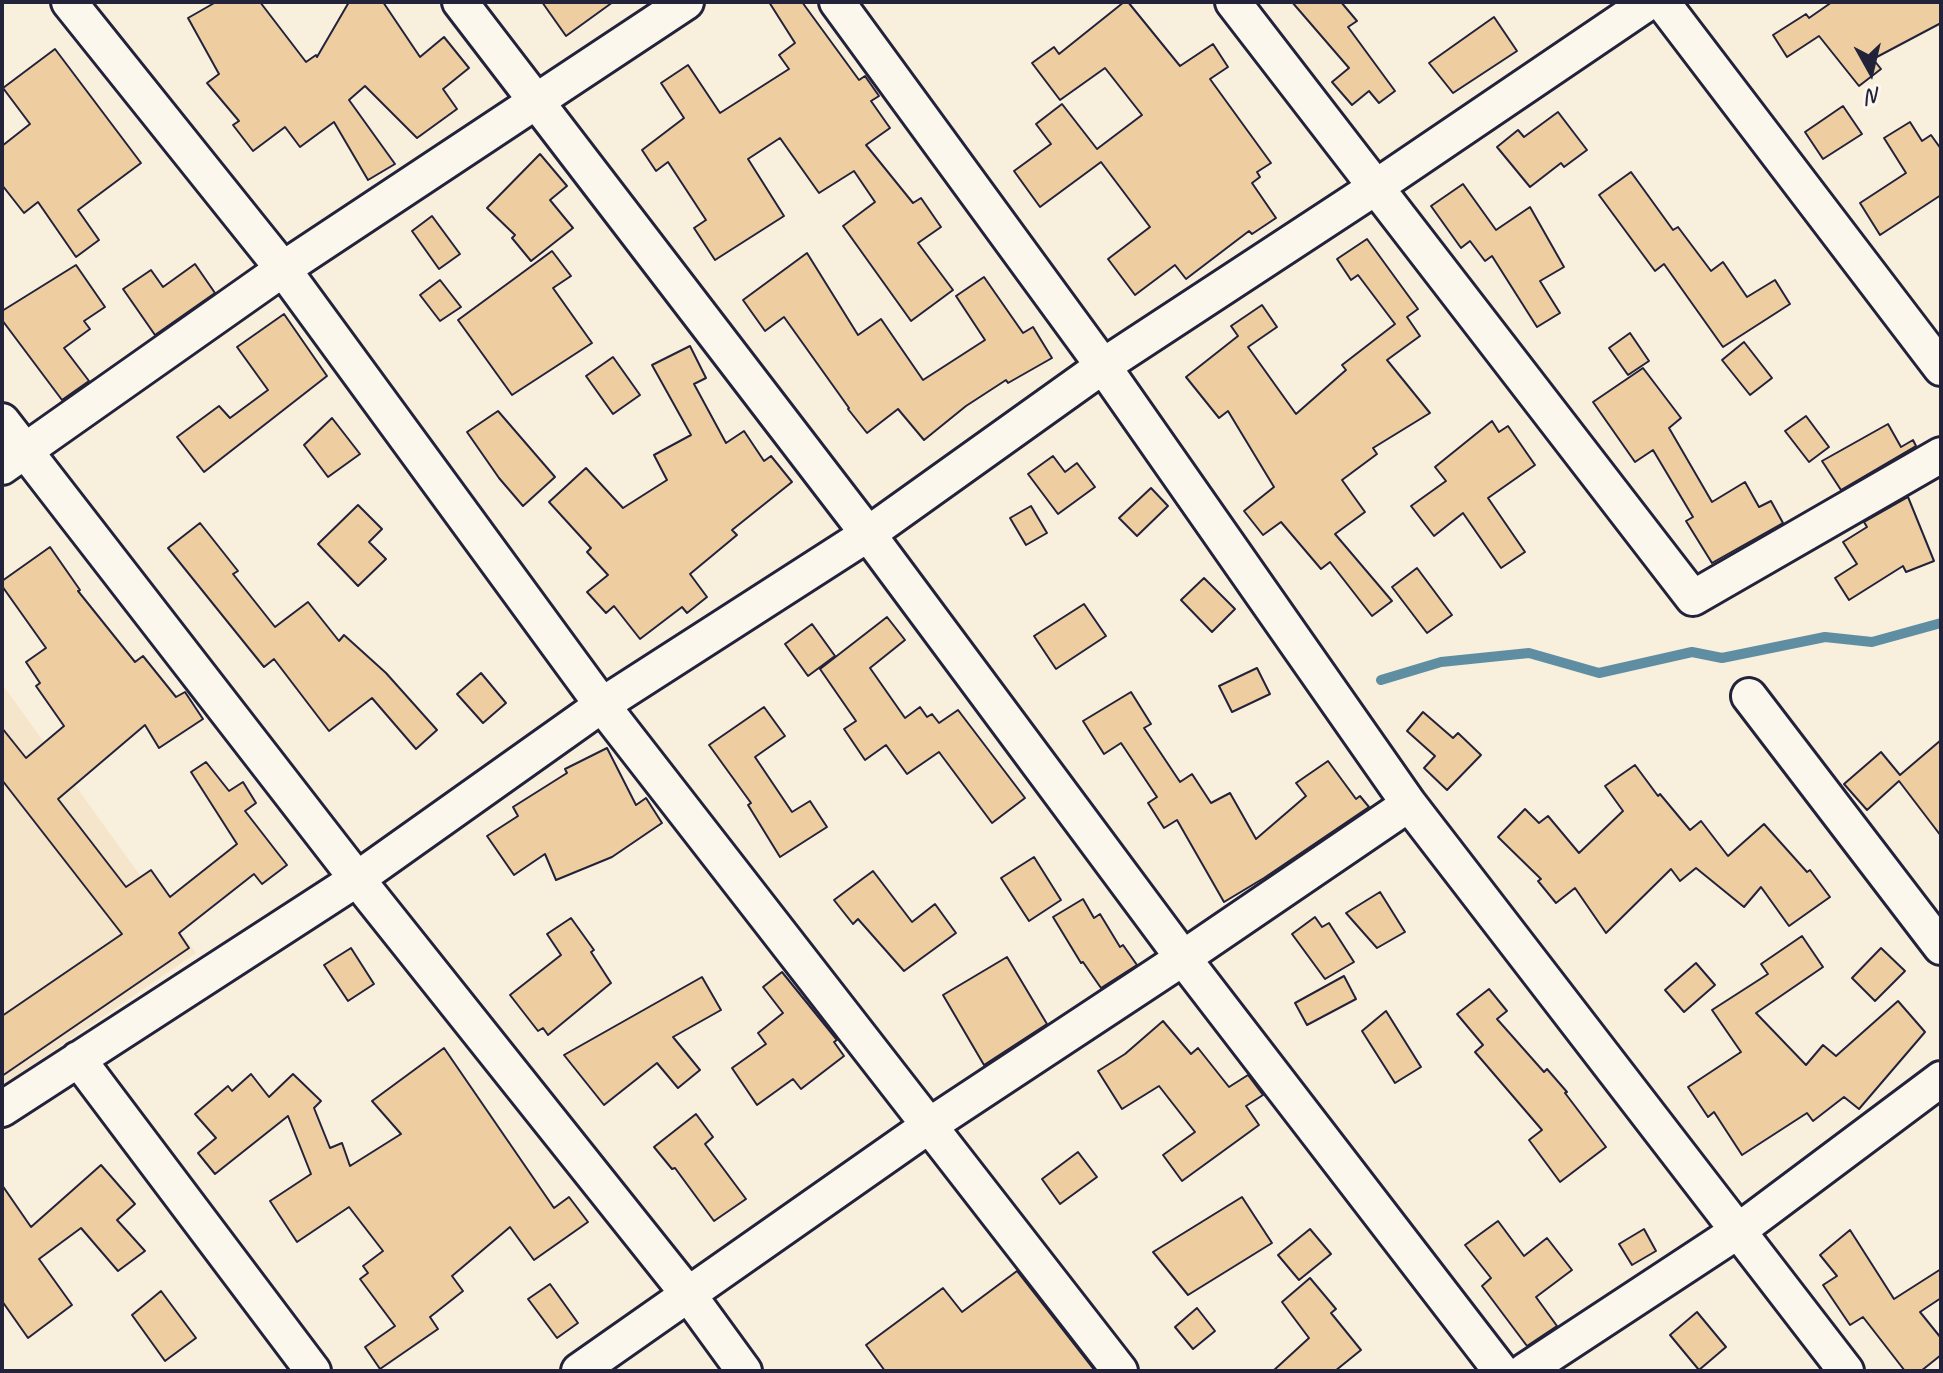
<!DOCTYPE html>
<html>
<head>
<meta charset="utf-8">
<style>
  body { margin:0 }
  #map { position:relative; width:1943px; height:1373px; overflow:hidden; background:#f8efdd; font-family:Caveat,sans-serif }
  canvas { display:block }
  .frame { position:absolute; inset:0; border:4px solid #22223b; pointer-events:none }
  .north { position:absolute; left:1831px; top:32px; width:80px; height:80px; -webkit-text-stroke:6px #fbf7ec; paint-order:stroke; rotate:172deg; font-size:22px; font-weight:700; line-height:32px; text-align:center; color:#22223b }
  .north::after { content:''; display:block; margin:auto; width:28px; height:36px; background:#22223b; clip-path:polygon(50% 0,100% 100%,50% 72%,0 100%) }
</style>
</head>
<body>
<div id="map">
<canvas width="1943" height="1373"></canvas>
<div class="frame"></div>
<div class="north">N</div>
</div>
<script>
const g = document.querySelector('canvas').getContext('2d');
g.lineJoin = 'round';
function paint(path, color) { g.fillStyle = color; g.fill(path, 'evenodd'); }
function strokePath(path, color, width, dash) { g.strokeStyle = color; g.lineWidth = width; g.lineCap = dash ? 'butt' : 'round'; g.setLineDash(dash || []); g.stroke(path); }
paint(new Path2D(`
  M2 684 196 953 2 1086Z`), '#f5e5cb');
strokePath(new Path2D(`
  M1381 680 1441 662 1529 653 1599 673 1692 652 1722 658 1825 637 1872 642 1941 623`), '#5f8ea2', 10);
const building = new Path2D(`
  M216 2H260L306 62 316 55 317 57 349 2H383L420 57 444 37 469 68 443 89 457 109 417 138 365 86 349 100 395 164 368 180 334 122 300 147 285 127 253 151 233 125 239 121 207 83 219 74 188 18Z
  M542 2H613L566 36Z
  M769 2H802L859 80 865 76 879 96 871 101 890 128 866 145 913 203 921 198 941 227 918 243 953 290 911 321 843 226 875 202 854 171 819 193 780 138 748 159 784 216 715 260 694 228 706 220 668 162 656 171 642 150 684 118 661 83 688 65 720 113 789 69 779 55 795 43Z
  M1124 2H1128L1180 66 1213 44 1228 67 1210 79 1271 163 1257 172 1260 177 1252 183 1276 218 1252 234 1249 231 1186 279 1175 265 1135 295 1108 259 1150 227 1101 162 1040 207 1014 171 1051 144 1036 124 1062 104 1097 149 1142 115 1105 68 1060 100 1032 63 1054 47 1059 54Z
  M1292 2H1341L1357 21 1348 27 1395 91 1379 103 1369 91 1352 105 1332 82 1349 68Z
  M1832 2H1941V23L1873 59 1881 69 1859 86 1819 36 1787 57 1773 35 1806 14 1809 18Z
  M1494 17 1517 51 1453 93 1429 63Z
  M55 49 141 163 78 210 99 240 76 257 38 202 24 213 2 185V146L30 124 3 88Z
  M1843 106 1862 134 1823 159 1805 132Z
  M1558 112 1587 150 1564 167 1561 163 1530 187 1497 147 1518 130 1524 137Z
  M1910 122 1922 141 1931 135 1941 149V195L1880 235 1860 203 1906 173 1884 138Z
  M540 154 567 186 550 200 573 228 531 261 512 238 515 235 487 208Z
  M1631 172 1673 230 1678 227 1711 271 1723 262 1747 297 1775 280 1790 304 1723 347 1664 264 1655 271 1599 195Z
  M1463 184 1496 230 1530 207 1564 267 1540 281 1560 313 1537 327 1492 256 1485 261 1470 241 1461 248 1431 206Z
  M432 216 460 254 439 269 412 231Z
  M1367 239 1418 309 1407 317 1420 336 1387 360 1430 413 1373 448 1377 454 1342 480 1365 512 1335 534 1392 601 1372 616 1330 562 1321 569 1281 522 1263 535 1244 511 1274 487 1228 411 1219 418 1186 377 1238 336 1231 326 1262 305 1277 327 1248 347 1296 414 1346 370 1342 365 1395 324 1358 275 1351 280 1337 259Z
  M552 251 571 276 553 288 592 343 512 395 458 320Z
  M807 253 858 335 881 319 923 380 985 340 956 296 984 277 1023 333 1033 327 1052 358 1008 383 1006 380 966 406 924 440 898 409 867 433 848 409 849 408 784 317 765 331 743 300Z
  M195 264 215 293 155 335 123 289 151 270 163 287Z
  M76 265 105 307 84 321 90 329 64 348 89 381 62 400 2 320V311Z
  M440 280 461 307 440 321 420 295Z
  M284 314 327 376 204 472 177 437 219 406 230 418 268 390 237 347Z
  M1630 333 1649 361 1628 375 1609 348Z
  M1744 342 1772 378 1750 395 1722 360Z
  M690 346 706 378 694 384 726 443 744 431 764 461 771 456 792 482 732 530 737 535 690 574 707 597 687 613 682 607 640 639 614 606 606 613 587 592 608 575 587 552 591 548 549 502 586 468 623 508 667 480 654 455 691 435 652 365Z
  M613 357 640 395 613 414 586 376Z
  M1643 368 1681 418 1669 428 1712 502 1745 482 1759 507 1771 501 1783 523 1712 563 1686 521 1693 517 1653 450 1635 462 1593 402Z
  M498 411 555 477 523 506 499 478 467 432Z
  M1806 416 1829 447 1809 462 1785 431Z
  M332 418 360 454 328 477 304 445Z
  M1492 421 1499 432 1508 426 1535 465 1488 498 1525 552 1501 568 1463 513 1434 536 1411 506 1446 481 1435 467Z
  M1888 424 1901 447 1913 440 1916 446 1841 490 1822 461Z
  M1053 456 1065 472 1077 463 1095 487 1058 514 1028 474Z
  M1151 488 1168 506 1137 536 1119 518Z
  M1908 497 1934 561 1906 572 1903 566 1849 600 1835 578 1857 564 1843 542 1867 527 1864 522Z
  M358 505 382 529 369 542 386 559 358 586 318 544Z
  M1031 506 1047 533 1026 545 1010 518Z
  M200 523 238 571 233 574 275 627 308 602 339 641 344 635 386 673 437 730 416 749 372 698 329 731 274 659 264 667 168 548Z
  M50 547 80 590 78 591 135 662 143 656 176 697 185 692 203 719 159 748 145 725 58 799 126 887 151 870 170 897 237 844 191 772 206 762 229 791 243 782 256 803 245 811 287 865 262 884 254 874 179 933 189 948 2 1076V1016L122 934 2 780V728L26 758 64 726 36 686 40 683 26 662 46 648 2 586V581Z
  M1417 568 1452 615 1427 633 1392 587Z
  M1204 578 1235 609 1212 632 1181 600Z
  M1084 604 1106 636 1056 669 1034 636Z
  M887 617 905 640 870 668 905 718 920 707 927 717 932 714 939 723 958 710 1025 798 992 823 939 752 907 774 886 745 865 760 844 729 856 721 820 669Z
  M812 624 835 656 808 676 785 644Z
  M1257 668 1270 694 1232 712 1219 686Z
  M481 673 506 703 483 723 457 694Z
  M1131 692 1151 724 1144 728 1180 782 1192 774 1211 803 1230 793 1256 839 1306 796 1296 783 1328 761 1356 799 1360 796 1369 807 1264 878 1224 902 1177 820 1164 828 1148 803 1157 797 1121 743 1104 754 1083 721Z
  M764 707 785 736 755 757 792 812 810 801 827 827 780 857 748 805 751 803 709 745Z
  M1423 712 1453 738 1458 733 1481 755 1447 790 1424 768 1435 756 1407 731Z
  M1941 740V836L1899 781 1867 810 1844 784 1881 752 1900 775Z
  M607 748 636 805 646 798 662 823 612 857 556 880 545 854 514 875 487 836 518 816 513 807 567 773 565 769Z
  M1635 765 1658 796 1660 794 1690 830 1701 821 1728 856 1764 824 1807 872 1810 870 1830 897 1789 926 1761 887 1744 907 1696 868 1680 881 1671 869 1606 933 1575 888 1556 903 1538 881 1541 879 1498 837 1525 809 1539 823 1548 816 1579 853 1623 811 1605 786Z
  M1034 857 1061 900 1029 921 1001 878Z
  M873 871 912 922 935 904 956 933 904 971 858 919 853 924 834 900Z
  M1380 892 1405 932 1377 948 1346 913Z
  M1083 899 1094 918 1100 914 1120 947 1123 945 1137 965 1101 988 1083 962 1081 963 1053 917Z
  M1315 917 1322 927 1329 923 1354 962 1325 979 1292 934Z
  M571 918 594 950 591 952 611 983 548 1035 543 1028 538 1031 510 995 561 955 547 934Z
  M1802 936 1823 967 1756 1013 1806 1065 1823 1045 1836 1056 1898 1001 1925 1032 1859 1109 1844 1097 1813 1121 1807 1113 1742 1155 1714 1112 1708 1117 1688 1087 1741 1052 1712 1010 1768 974 1761 964Z
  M351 948 374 984 348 1001 324 965Z
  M1881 948 1905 971 1875 1001 1852 978Z
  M1007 957 1047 1024 984 1065 943 995Z
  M1696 963 1715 985 1684 1012 1665 990Z
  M782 972 837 1040 834 1042 844 1056 801 1089 793 1079 757 1105 732 1068 766 1044 758 1033 783 1013 763 987Z
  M1344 976 1356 999 1307 1025 1295 1003Z
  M702 977 721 1010 673 1037 700 1070 678 1088 657 1063 604 1105 564 1055Z
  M1489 989 1507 1011 1497 1019 1544 1072 1547 1069 1567 1092 1565 1093 1606 1147 1560 1182 1529 1140 1542 1130 1475 1052 1483 1045 1457 1014Z
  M1386 1011 1421 1067 1395 1083 1362 1031Z
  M1163 1021 1191 1054 1198 1048 1229 1087 1248 1075 1263 1095 1246 1106 1259 1125 1182 1181 1163 1155 1195 1132 1159 1086 1122 1109 1098 1071 1125 1054Z
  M444 1048 554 1208 569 1197 588 1222 534 1260 510 1227 452 1276 463 1291 430 1317 438 1329 380 1369 365 1347 395 1326 360 1279 368 1273 363 1266 383 1251 349 1207 297 1242 270 1201 311 1174 288 1116 215 1174 198 1153 216 1138 195 1114 228 1086 232 1091 251 1074 269 1097 293 1074 321 1101 314 1108 330 1148 342 1143 350 1166 401 1134 372 1101Z
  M696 1114 713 1137 705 1144 746 1199 714 1221 675 1168 672 1169 654 1147Z
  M1078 1152 1097 1177 1060 1204 1042 1179Z
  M101 1165 135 1204 117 1220 145 1251 118 1271 81 1228 39 1259 72 1305 28 1338 2 1301V1185L31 1227Z
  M1242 1197 1272 1243 1188 1295 1153 1252Z
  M1498 1221 1524 1256 1547 1238 1572 1270 1536 1297 1557 1326 1527 1346 1482 1286 1491 1278 1465 1245Z
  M1310 1229 1331 1254 1299 1280 1278 1255Z
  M1644 1229 1656 1251 1632 1265 1619 1244Z
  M1850 1230 1894 1299 1941 1269V1298L1920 1312 1941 1338V1355L1921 1371H1905L1863 1317 1850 1325 1823 1285 1837 1276 1820 1255Z
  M1017 1271 1095 1371H885L866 1345 943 1288 962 1312Z
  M1310 1278 1336 1309 1331 1313 1361 1350 1335 1371H1273L1309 1338 1282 1302Z
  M550 1284 578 1323 557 1338 528 1299Z
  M161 1291 196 1338 165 1361 132 1315Z
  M1197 1308 1215 1331 1193 1349 1175 1327Z
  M1697 1312 1726 1347 1699 1370 1670 1335Z`);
paint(building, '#eecea0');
strokePath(building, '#22223b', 2);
const minor = new Path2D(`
  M69 2 283 269 602 705 1120 1371
  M460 2 868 534 1183 958 1501 1371
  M837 2 1103 366 1409 804 1846 1371
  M1233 2 1693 598 1941 455
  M1662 2 1941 368
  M2 421 357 879 688 1294 744 1371
  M2 467 283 269 686 2
  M1749 696 1941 947
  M78 1059 313 1371
  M2 1109 357 879 602 705 868 534 1103 366 1376 187 1649 2
  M579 1371 927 1127 1183 958 1409 804
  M1525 1371 1738 1231 1941 1079`);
strokePath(minor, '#22223b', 40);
strokePath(minor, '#fbf7ec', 34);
</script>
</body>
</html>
